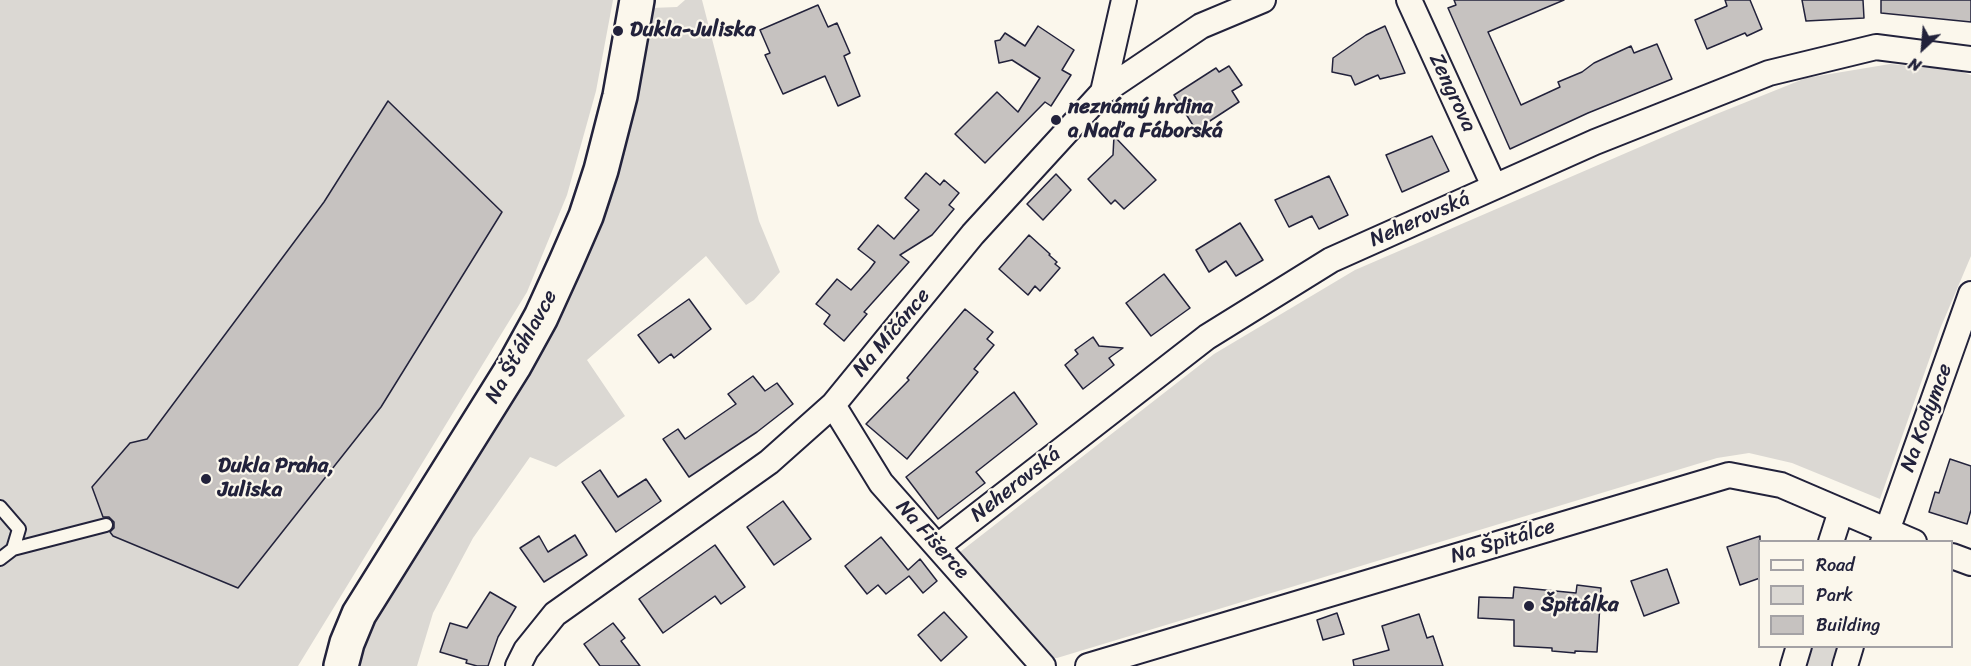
<!DOCTYPE html>
<html>
<head>
<meta charset="utf-8">
<style>
  body { margin:0 }
  #map { position:relative; width:1971px; height:666px; overflow:hidden; background:#fbf7ec; font-family:Sriracha,sans-serif }
  canvas { display:block }
  .legend { position:absolute; left:1758px; top:540px; width:195px; height:108px; box-sizing:border-box; background:#fbf7ec; border:2px solid #a4a2a5; margin:0; padding:8px 10px; list-style:none; font-size:18px; color:#22223b }
  .legend li { display:flex; align-items:center; gap:12px; height:30px }
  .legend b { width:30px; border:2px solid #a4a2a5 }
  .north { position:absolute; left:1893px; top:18px; width:60px; height:60px; -webkit-text-stroke:4px #fbf7ec; paint-order:stroke; rotate:206deg; font-size:16px; font-weight:700; line-height:24px; text-align:center; color:#22223b }
  .north::after { content:''; display:block; margin:auto; width:21px; height:27px; background:#22223b; clip-path:polygon(50% 0,100% 100%,50% 72%,0 100%) }
</style>
</head>
<body>
<div id="map">
<canvas width="1971" height="666"></canvas>
<ul class="legend">
<li><b style="height:8px;background:#fbf7ec"></b>Road</li>
<li><b style="height:16px;background:#dbd8d3"></b>Park</li>
<li><b style="height:16px;background:#c6c2c0"></b>Building</li>
</ul>
<div class="north">N</div>
</div>
<script>
const g = document.querySelector('canvas').getContext('2d');
g.lineJoin = 'round';
function paint(path, color) { g.fillStyle = color; g.fill(path, 'evenodd'); }
function strokePath(path, color, width, dash) { g.strokeStyle = color; g.lineWidth = width; g.lineCap = dash ? 'butt' : 'round'; g.setLineDash(dash || []); g.stroke(path); }
function write(font, color, halo, rows, align = 'center') {
  g.font = font + ' Sriracha,sans-serif'; g.lineWidth = 4.5; g.setLineDash([]); g.textBaseline = 'middle'; g.strokeStyle = halo; g.fillStyle = color; for (const [text, x, y, turn = 0] of rows) {
    g.save(); g.translate(x, y); g.rotate((+turn || 0) * Math.PI / 180); g.textAlign = isNaN(turn) ? turn : align; if (halo) g.strokeText(text, 0, 0); g.fillText(text, 0, 0); g.restore();
  }
}
paint(new Path2D(`
  M0 0H613L596 91 567 195 527 292 298 666H0Z
  M685 0H702L759 221 780 272 754 300 746 305 706 256 587 360 625 416 556 467 530 457 473 538 433 613 417 666H357L361 648 373 621 528 373 651 8 677 7Z
  M1890 64 1956 70 1971 75V256L1940 329 1880 499 1792 463 1749 453 1717 458 1057 658H1053L960 552 1214 354 1355 270 1714 115 1806 78Z
  M1808 647H1842L1836 666H1802Z`), '#dbd8d3');
const building = new Path2D(`
  M1454 0H1564L1488 32 1521 105 1560 87 1558 82 1582 72 1594 63 1631 46 1634 53 1657 44 1672 79 1588 113 1510 149 1448 8 1456 5Z
  M1725 0H1750L1762 29 1747 36 1745 33 1707 49 1695 20 1727 6Z
  M1802 0H1863L1864 18 1806 21Z
  M1881 0H1971V22L1881 13Z
  M818 5 828 27 837 23 850 53 844 56 860 96 838 106 825 76 783 94 765 55 770 53 760 30Z
  M1038 26 1074 50 1062 70 1071 75 1051 106 1045 102 985 163 955 134 997 92 1018 112 1040 78 1012 60 999 63 995 41 1000 40 1005 33 1025 46Z
  M1385 26 1405 73 1380 79 1378 75 1355 85 1351 76 1332 72 1333 58 1366 35Z
  M1229 66 1242 85 1232 91 1239 102 1196 130 1174 95 1216 68 1219 72Z
  M388 101 502 212 381 407 238 588 113 536 110 532 114 528V522L109 517H103L92 487 130 443 147 439 324 202Z
  M1114 136 1156 180 1124 209 1115 200 1111 204 1088 179 1113 155Z
  M1432 136 1449 171 1402 192 1386 155Z
  M926 173 940 185 944 180 959 193 949 205 954 209 932 235 900 255 909 262 864 312 867 314 844 341 824 324 830 315 816 304 837 279 851 290 869 270 875 262 858 249 878 225 894 239 919 210 905 198Z
  M1056 174 1071 190 1043 220 1027 204Z
  M1329 176 1348 215 1319 229 1312 216 1289 227 1275 200Z
  M1240 223 1263 260 1236 276 1226 261 1209 272 1196 250Z
  M1029 235 1050 254 1049 255 1057 262 1055 264 1060 268 1040 291 1035 286 1028 295 999 269Z
  M1164 274 1190 308 1151 336 1126 303Z
  M689 299 711 329 674 358 671 354 659 363 638 335Z
  M965 309 993 332 987 339 994 345 974 369 978 372 907 459 866 424 909 380 907 378Z
  M1093 337 1099 346 1123 348 1109 358 1114 365 1083 389 1065 365 1078 354 1075 350Z
  M753 376 765 391 777 383 793 404 757 432 689 477 663 439 678 429 685 439 736 404 728 394Z
  M1014 392 1037 424 976 472 985 483 938 519 906 477Z
  M1950 459 1971 466V510L1967 524 1929 512 1935 492 1939 493Z
  M600 470 618 497 646 479 661 501 616 532 582 482Z
  M783 501 811 539 774 565 747 527Z
  M575 535 587 555 544 582 520 548 539 536 548 552Z
  M1760 536V578L1740 585 1727 547Z
  M881 537 908 570 920 559 937 581 923 593 909 576 886 594 878 585 867 594 845 566Z
  M715 545 745 587 721 604 715 596 663 633 639 599Z
  M1667 569 1679 603 1644 616 1631 581Z
  M1577 585 1601 588 1597 652 1575 651V653L1552 651V648L1514 646V620L1478 618 1479 597 1513 598 1514 587 1576 593Z
  M490 592 516 607 498 637 488 666H477L466 663 467 660 440 652 450 623 467 628Z
  M944 612 967 637 941 661 918 635Z
  M1337 613 1344 634 1323 640 1317 620Z
  M1419 614 1427 638 1433 636 1443 666H1354L1353 660 1389 650 1382 626Z
  M613 623 625 638 621 641 640 666H600L584 644Z`);
paint(building, '#c6c2c0');
strokePath(building, '#22223b', 1.5);
const lane = new Path2D(`
  M0 507 19 529 13 549
  M0 559 13 549 106 525`);
const street = new Path2D(`
  M1409 0 1494 186
  M1103 92 1124 0
  M833 405 881 483 1043 666
  M1831 542 1841 511
  M1883 542 1971 294
  M938 546 1207 337 1331 260 1595 142 1769 73 1876 47 1971 59
  M1952 556 1971 563
  M518 666 526 650 555 614 769 462 833 405 973 234 1103 92 1201 26 1263 0
  M1088 666 1729 475 1781 485 1914 542
  M1793 666 1799 646
  M1845 666 1851 646`);
const secondary = new Path2D(`
  M341 666 347 643 359 614 514 366 541 317 566 262 586 216 601 170 620 96 637 0`);
strokePath(lane, '#22223b', 16);
strokePath(street, '#22223b', 28);
strokePath(secondary, '#22223b', 38);
strokePath(lane, '#fbf7ec', 12);
strokePath(street, '#fbf7ec', 24);
strokePath(secondary, '#fbf7ec', 33);
for (const [x, y, r, color] of [
  [618,31,6,"#22223b"],
  [1056,120,6,"#22223b"],
  [206,479,6,"#22223b"],
  [1529,606,6,"#22223b"]
]) { const dot = new Path2D(); dot.arc(x, y, r, 0, 2 * Math.PI); g.fillStyle = color; g.fill(dot); strokePath(dot, '#fbf7ec', 2); }
write('bold 21px', '#22223b', '#fbf7ec', [
  ["Dukla-Juliska",630,31],
  ["neznámý hrdina",1068,108],
  ["a Naďa Fáborská",1068,132],
  ["Dukla Praha,",218,467],
  ["Juliska",218,491],
  ["Špitálka",1541,606]
], 'left');
write('21px', '#22223b', '#fbf7ec', [
  ["Zengrova",1452,93,65],
  ["Neherovská",1420,220,-24],
  ["Na Míčánce",892,333,-50],
  ["Na Šťáhlavce",522,347,-61],
  ["Na Kodymce",1927,418,-70],
  ["Neherovská",1016,485,-38],
  ["Na Fišerce",932,540,48],
  ["Na Špitálce",1503,542,-17]
]);
</script>
</body>
</html>
